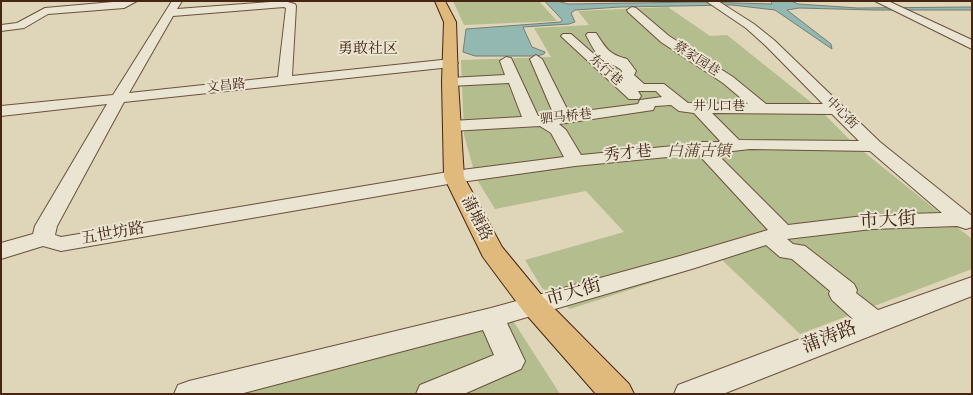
<!DOCTYPE html>
<html>
<head>
<meta charset="utf-8">
<style>
  body { margin:0 }
  #map { position:relative; width:973px; height:395px; overflow:hidden; background:#dfd5b9; font-family:Vollkorn,serif }
  canvas { display:block }
  .frame { position:absolute; inset:0; border:2px solid #462512; pointer-events:none }
</style>
</head>
<body>
<div id="map">
<canvas width="973" height="395"></canvas>
<div class="frame"></div>
</div>
<script>
const g = document.querySelector('canvas').getContext('2d');
g.lineJoin = 'round';
function paint(path, color) { g.fillStyle = color; g.fill(path, 'evenodd'); }
function strokePath(path, color, width, dash) { g.strokeStyle = color; g.lineWidth = width; g.lineCap = dash ? 'butt' : 'round'; g.setLineDash(dash || []); g.stroke(path); }
function write(font, color, halo, rows, align = 'center') {
  g.font = font + ' Vollkorn,"Noto Serif SC",serif'; g.lineWidth = 4; g.setLineDash([]); g.textBaseline = 'middle'; g.strokeStyle = halo; g.fillStyle = color; for (const [text, x, y, turn = 0] of rows) {
    g.save(); g.translate(x, y); g.rotate((+turn || 0) * Math.PI / 180); g.textAlign = isNaN(turn) ? turn : align; if (halo) g.strokeText(text, 0, 0); g.fillText(text, 0, 0); g.restore();
  }
}
paint(new Path2D(`
  M453 1H539L557 21 464 25Z
  M668 7 710 36 727 35 817 107 854 144 972 239V269L800 334 722 260 570 309 542 288 525 260 624 232 586 191 495 209 476 178 464 135 461 60 551 57 534 28 589 25 578 11Z
  M510 316 560 394H205Z`), '#b4bd8e');
const water = new Path2D(`
  M545 1H557L568 4 702 2 772 4 771 1H791L798 4 858 8 972 7V10H874L799 8 787 10 831 44 832 49 775 10 732 5 620 7 575 10 571 13 575 22 569 24 523 27 532 47 545 52 544 54 537 56H475L463 52 466 29 561 22 562 20Z`);
paint(water, '#93b8b2');
strokePath(water, '#747d72', 1);
const minor = new Path2D(`
  M124 1H137L124 8 48 14 24 28 1 31V25L17 23 45 8Z
  M172 1H182L177 9 284 1 295 4 296 6 292 76 451 59 458 63 451 67 124 102 57 226 55 235 61 237 454 171 564 157 551 133 540 126 451 131 445 129 443 126 445 123 451 121 522 117 509 83 450 86 445 85 443 82 445 79 450 78 505 75 500 61 506 57 511 58 538 116 554 115 530 59 536 55 542 59 569 113 638 104 640 100 662 97 656 91H638L641 96 639 99H629L563 38 561 36 563 34H571L620 77 622 71C617 65 612 66 606 62 596 56 591 44 586 35L588 33H596C606 48 608 54 627 59L636 71 634 75 644 84H664L688 103 748 104 723 83 661 42 628 12 627 10 632 7 636 8 669 36 733 77 766 104H823L766 46 746 28 706 1H718L754 24 774 40 880 142 972 216V227L966 229 957 226 872 229 787 239 793 244 805 246 854 284 857 290 856 293 878 310 972 277V296L723 394H674L678 385 853 319 832 300 829 294 830 291 792 259 780 257 766 245 695 268 507 323 525 361 521 369 464 394H416L420 385 494 355 483 330 240 394H174L178 385 189 381 491 308 680 256 768 230 698 154 575 166 454 183 61 251 43 246 1 259V243L33 234 35 226 107 104 1 116V106L113 95ZM284 7 286 8 278 77 129 93 173 16ZM671 105 679 111 694 113 721 142H701L694 144 581 155 566 130 559 124 653 110 655 106ZM712 113 832 114 859 141 739 140ZM750 149 870 151 942 213 872 215 788 225 716 153Z
  M875 1H888L972 40V49Z`);
const major = new Path2D(`
  M435 1H445L456 22 458 82 464 177 502 247 544 298 629 384 634 394H596L524 312 483 257 444 177 442 82 444 22Z`);
strokePath(minor, '#6c513c', 2);
strokePath(major, '#462512', 2);
paint(minor, '#eae4d2');
paint(major, '#e0ba7c');
write('13px', '#462512', '#eae4d2', [
  ["蔡家园巷",696,60,33],
  ["东行巷",605,71,42],
  ["文昌路",226,87,-6],
  ["井儿口巷",719,108],
  ["中心街",841,114,45],
  ["驷马桥巷",566,118,-6]
]);
write('15px', '#462512', '#eae4d2', [
  ["勇敢社区",368,50]
]);
write('italic 16px', '#5c432b', '#eae4d2', [
  ["白蒲古镇",699,153]
]);
write('16px', '#462512', '#eae4d2', [
  ["秀才巷",628,155,-6],
  ["蒲塘路",475,219,63],
  ["五世坊路",113,235,-10]
]);
write('19px', '#462512', '#eae4d2', [
  ["市大街",888,222,-3],
  ["市大街",574,294,-16],
  ["蒲涛路",830,339,-21]
]);
</script>
</body>
</html>
